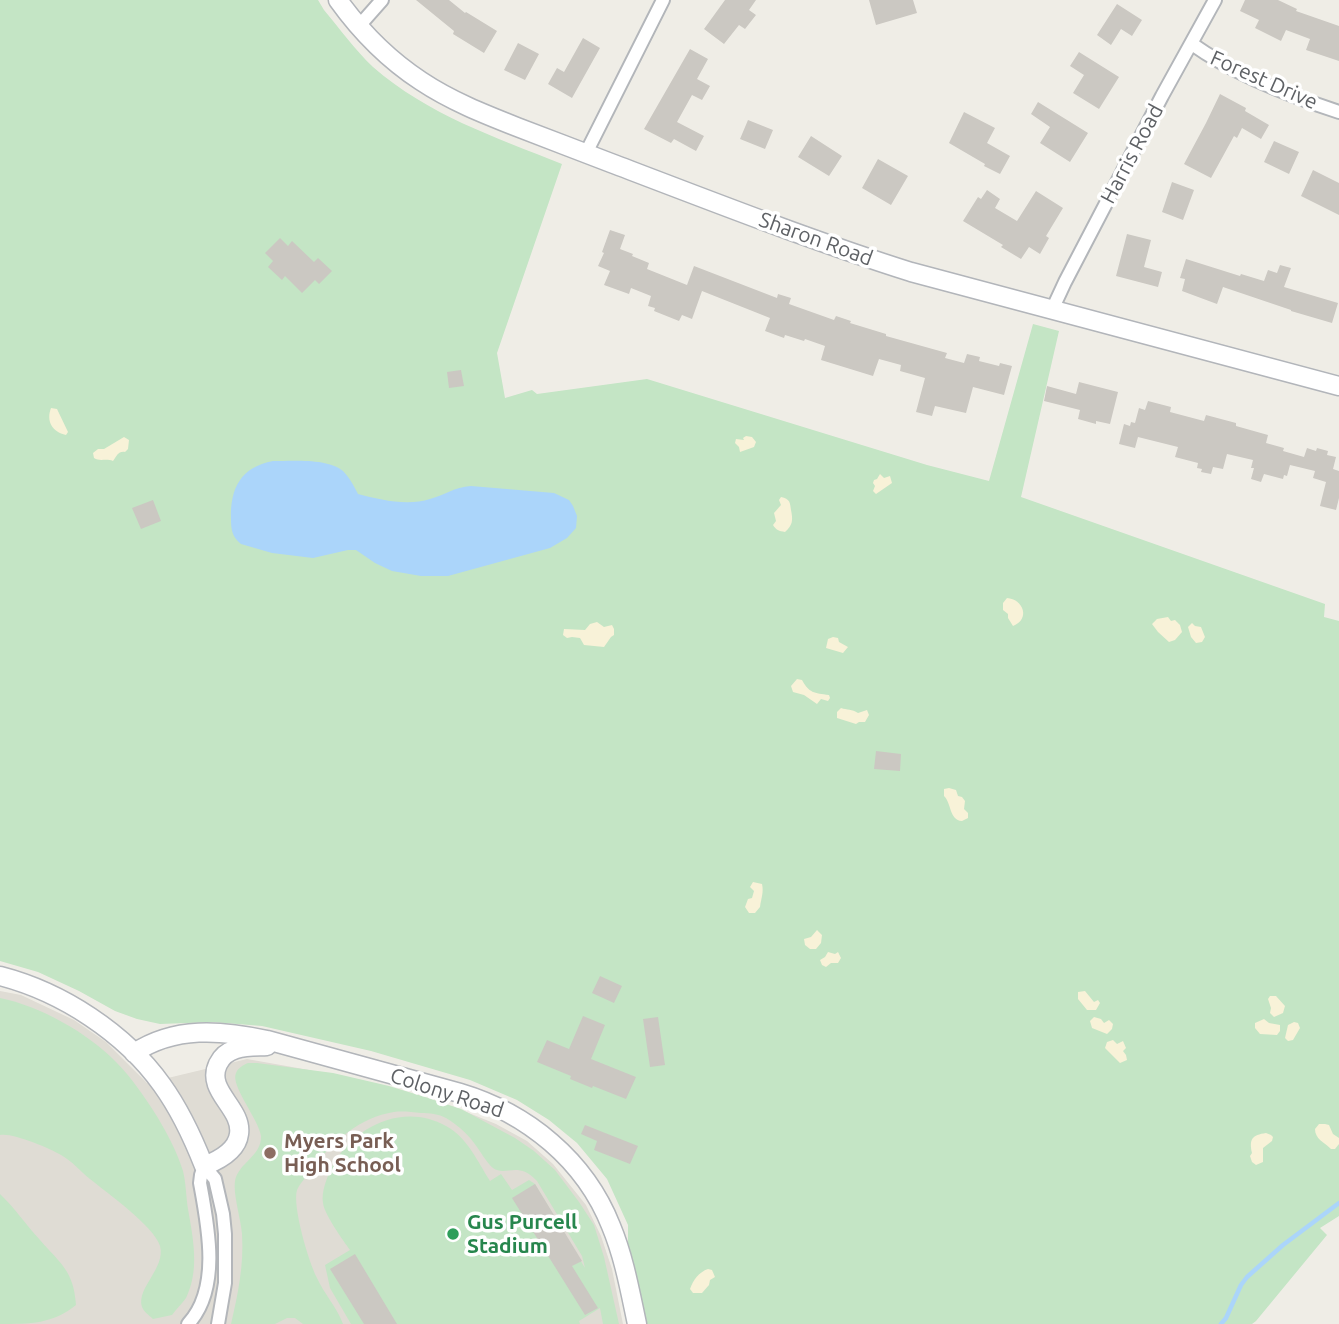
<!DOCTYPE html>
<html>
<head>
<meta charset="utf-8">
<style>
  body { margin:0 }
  canvas { display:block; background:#efede6 }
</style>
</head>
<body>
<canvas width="1339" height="1324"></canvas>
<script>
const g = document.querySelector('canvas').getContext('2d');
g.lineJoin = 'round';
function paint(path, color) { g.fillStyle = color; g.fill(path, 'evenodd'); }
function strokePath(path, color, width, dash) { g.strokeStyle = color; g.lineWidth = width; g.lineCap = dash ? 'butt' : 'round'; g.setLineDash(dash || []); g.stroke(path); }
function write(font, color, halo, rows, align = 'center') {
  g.font = font + ' Ubuntu,sans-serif'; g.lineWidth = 7; g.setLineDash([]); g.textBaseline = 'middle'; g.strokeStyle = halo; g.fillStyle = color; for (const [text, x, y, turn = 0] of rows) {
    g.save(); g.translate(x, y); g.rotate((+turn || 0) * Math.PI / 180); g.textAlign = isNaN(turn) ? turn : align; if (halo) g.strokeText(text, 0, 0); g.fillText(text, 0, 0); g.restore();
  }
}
paint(new Path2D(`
  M0 991 21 995 74 1020 106 1042 147 1083 247 1059 309 1070 464 1111 496 1124 527 1141 553 1164 586 1205 601 1236 612 1269 623 1324H0Z`), '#dfdcd4');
paint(new Path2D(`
  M0 0H318L324 10C340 29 355 50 373 67 428 115 495 137 562 164L497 353 505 398 532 390 537 394 647 379 927 465 989 481 1033 324 1059 331 1021 497 1325 604 1324 617 1339 621V1216L1320 1228 1327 1235 1256 1321 1252 1324H646L628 1248V1225L607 1179 577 1143 549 1120 517 1100 470 1080 371 1051 262 1026 213 1022 160 1024 137 1019 115 1011 79 991 38 972 0 961Z
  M0 998C40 1006 88 1033 116 1062 132 1078 146 1099 158 1118 168 1135 177 1152 183 1171 186 1183 186 1196 188 1209 193 1238 200 1270 186 1298 182 1304 176 1309 172 1315L153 1319C149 1315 144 1312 142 1307 136 1288 166 1268 160 1246 154 1226 107 1193 90 1179 80 1171 72 1161 61 1155 50 1148 11 1132 0 1135Z
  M248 1063H257L333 1073 389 1086 425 1097 461 1109 515 1138 534 1151 555 1170 579 1202 594 1225 604 1257 619 1324H603L600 1308 579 1321 580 1324H351L330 1288 325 1265 350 1250C343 1240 324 1214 323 1203 321 1192 327 1177 332 1167 353 1126 404 1102 446 1126 467 1137 478 1162 490 1181L501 1174 512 1190 529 1180 535 1184 585 1268 582 1256 537 1181C518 1160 506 1177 493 1168 487 1163 482 1154 477 1147 469 1135 459 1126 446 1118 439 1114 429 1113 421 1113 412 1112 402 1111 394 1112 360 1117 332 1142 313 1168 308 1175 300 1183 297 1190 292 1206 309 1263 317 1278 324 1294 337 1307 343 1324H303L295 1318H287L275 1324H231C238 1294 244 1265 242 1234 241 1219 233 1195 235 1181 238 1163 262 1156 261 1136 259 1120 230 1085 236 1073 238 1068 243 1065 248 1063Z
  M0 1194C15 1208 26 1225 40 1240 60 1263 74 1271 76 1305 53 1324 30 1324 0 1324Z`), '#c4e5c5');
paint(new Path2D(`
  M51 408 57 409 68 432 66 435C52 432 46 421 51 408Z
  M746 436 752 437 756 442 754 447 740 452 739 447 735 443 736 439 744 440 743 438Z
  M124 437 129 440 128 449 125 452C118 451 117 456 113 461 106 458 100 462 94 458L93 453 98 449H104Z
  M880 474 884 478 890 476 892 483 876 494 873 491 875 486 873 483 874 480 877 479Z
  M781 497C790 499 790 502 791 510 793 520 793 525 785 532 779 531 776 530 773 525L776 521 774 513 781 505 779 500Z
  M1007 598C1023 599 1031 619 1013 626L1008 618V614L1003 610V603Z
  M1168 617 1171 621 1175 620 1180 625 1182 632 1175 640 1169 642 1158 632 1152 624 1157 619Z
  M597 622 604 627 612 625 614 629V635L611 637 604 647 584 645 580 638 572 637 567 638 563 635 564 629 585 630 590 624Z
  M1192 623 1195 626 1201 627 1205 637 1202 642 1196 643 1191 637 1188 627Z
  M833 637 838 638 839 642 848 647 843 653 826 648 828 639Z
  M797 679 802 680C809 693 814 693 829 695L830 698 828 701 821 699 817 704 804 695 793 692 791 686Z
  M841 708C847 710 852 709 858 713L867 710 869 715 865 722H859L856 724 837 718V712Z
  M949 788 956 790 958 796 962 797 965 801 964 809 968 813V818L962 821C949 820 952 804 944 796V789Z
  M753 882 762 884C764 892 761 899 760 907L755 913H749L745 907 748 899 752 898 754 891 750 887Z
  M817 930 822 935 821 943 816 949H810L805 945 804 939 811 937Z
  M828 952 835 954 838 952 841 958 838 963H831L826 967 822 965 820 960 825 957Z
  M1085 991 1094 1002 1098 1000 1100 1003 1096 1010H1087L1078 999V992Z
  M1270 996H1276L1285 1006 1283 1013 1274 1017 1270 1013 1271 1008 1268 999Z
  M1094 1017 1101 1019 1104 1023 1109 1020 1113 1024 1112 1029 1107 1034 1092 1028 1090 1021Z
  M1264 1019 1269 1023 1280 1025V1031L1277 1035 1260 1034 1255 1028V1023Z
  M1294 1022 1298 1023 1300 1028 1293 1040 1288 1041 1285 1038 1288 1025Z
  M1113 1040 1117 1044 1123 1041 1126 1048 1123 1051 1126 1055 1127 1060 1120 1063 1105 1048 1107 1042Z
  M1319 1124H1325L1329 1125 1333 1134 1339 1138V1144L1335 1149H1331C1324 1142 1315 1139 1315 1129Z
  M1266 1133 1271 1135 1273 1137 1272 1141 1263 1148V1162L1256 1165 1252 1162 1250 1156 1252 1153C1249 1139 1252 1135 1266 1133Z
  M708 1269 712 1270 715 1277 710 1280 709 1285 702 1293H693L690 1289C693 1280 699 1272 708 1269Z`), '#f8f2d8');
paint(new Path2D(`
  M273 461C292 461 328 458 343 471 349 477 354 486 358 494 380 500 408 506 430 499 445 495 454 487 471 486L554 493 569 500 573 506 577 516 576 528 567 538 550 548 448 576H421L392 571 375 563 356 550H348L313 558 272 553 241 544C232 537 231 529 231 519 230 488 241 467 273 461Z`), '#abd5fa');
strokePath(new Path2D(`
  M1221 1324 1226 1318 1241 1285 1247 1277 1283 1245 1339 1203`), '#abd5fa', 4.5);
paint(new Path2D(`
  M416 0H449L465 13 466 12 497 31 484 53 453 34 454 31Z
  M725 0H756L749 10 756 15 745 29 739 25 724 44 704 29Z
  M869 0H913L917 13 876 25Z
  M1245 0H1278L1297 9 1296 11 1339 26V61L1306 50 1310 39 1286 30 1281 41 1255 28 1259 20 1240 11Z
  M1117 4 1142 20 1132 36 1121 29 1111 45 1097 35Z
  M583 38 600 48 572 98 548 84 557 68 564 72Z
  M518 43 539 54 525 80 504 70Z
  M690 49 708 59 697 79 710 86 702 100 692 95 677 122 704 136 696 151 674 139 671 143 644 129Z
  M1079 52 1119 77 1099 109 1073 93 1084 75 1070 66Z
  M1220 94 1246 108 1245 111 1269 125 1261 139 1242 128 1237 138 1234 136 1211 178 1184 164 1206 123Z
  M1038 102 1088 133 1070 162 1040 143 1050 127 1031 114Z
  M964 112 995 128 987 143 1010 156 1000 174 984 166 985 164 949 143Z
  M748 120 773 130 765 149 740 139Z
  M811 136 842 156 829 176 798 157Z
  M1274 141 1299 152 1289 174 1264 162Z
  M878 159 908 176 891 205 862 188Z
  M1313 170 1339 183V215L1301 196Z
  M1172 182 1194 190 1183 220 1162 212Z
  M987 190 1000 199 995 208 1017 221 1036 191 1063 208 1046 236 1049 238 1040 254 1029 247 1021 259 1001 247 1003 245 963 221 978 197 981 199Z
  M610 230 625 235 620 249 633 254 632 256 649 263 647 269 687 285 694 266 777 298 778 294 791 298 789 304 834 320 836 316 851 321 850 323 886 334V336L947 353 945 358 964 363 967 354 980 357 979 361 999 366 1000 363 1012 366 1004 395 973 387 966 413 935 406 932 416 916 412 925 378 900 371 901 365 879 359 873 376 821 360 825 346 805 339 804 341 785 335 784 338 765 331 770 318 702 291 692 319 682 315 679 321 654 311 655 308 648 306 651 296 631 288 629 294 604 285 610 271 598 266 604 253 602 252Z
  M1127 234 1151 240 1144 267 1162 272 1158 287 1116 276Z
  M280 238 288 246 292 241 314 262 318 258 332 271 319 284 315 280 302 293 285 276 282 280 268 267 273 261 265 253Z
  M1186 259 1240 276 1241 274 1264 281 1268 270 1277 273 1280 265 1291 268 1284 287 1338 303 1332 323 1291 311V310L1223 287 1217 304 1182 291 1185 279 1180 278Z
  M461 370 464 386 449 388 447 372Z
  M1079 382 1118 392 1110 424 1096 421V424L1078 419 1080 410 1044 401 1047 386 1076 394Z
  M1148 401 1171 407 1170 412 1204 421 1206 415 1236 423V426L1268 435 1266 443 1284 448 1283 451 1304 457 1307 448 1316 451 1317 448 1328 451 1327 455 1336 457 1333 469 1339 471V498L1336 510 1320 506 1326 482 1313 478 1315 471 1290 465 1287 476 1284 475 1283 479 1264 474 1261 482 1251 479 1254 468H1251L1253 460 1227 454 1223 469 1213 467 1211 474 1201 472 1202 469 1197 468 1198 463 1175 457 1178 447 1138 437 1135 448 1119 444 1124 424 1130 426 1131 422 1135 423 1139 408 1145 410Z
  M153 500 161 521 141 529 132 508Z
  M876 751 901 754 900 771 874 769Z
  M600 976 622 986 614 1003 592 993Z
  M583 1016 605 1025 591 1059 636 1077 626 1099 593 1086 592 1088 570 1079 571 1076 537 1062 547 1040 569 1049Z
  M658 1017 665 1065 650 1067 643 1019Z
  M585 1125 638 1146 630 1164 594 1150 597 1141 581 1134Z
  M535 1184 582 1261 572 1266 598 1308 585 1315 512 1198Z
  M355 1254 397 1324H364L330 1269Z`), '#cbc8c2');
const street = new Path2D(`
  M359 26 382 0
  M1192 44C1234 74 1290 96 1339 112
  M586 153 663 0
  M1052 310 1065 282 1162 96 1215 0
  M188 1324C221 1289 208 1226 200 1183L201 1175 204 1166 215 1179 223 1214 225 1234V1283L218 1324`);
const secondary = new Path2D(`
  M338 0C361 32 389 60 421 81 451 101 484 114 517 127 548 139 580 151 611 163 711 201 810 240 911 272L1339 386
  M0 976C62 992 125 1033 162 1085 180 1110 193 1138 204 1166 217 1161 237 1151 239 1134 243 1108 205 1091 218 1064 227 1045 249 1047 267 1046
  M134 1053C175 1026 221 1030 267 1040L460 1093C527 1113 585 1160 611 1226 624 1257 630 1291 637 1324`);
strokePath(street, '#b3b6ba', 16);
strokePath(secondary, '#b2b5ba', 21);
strokePath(street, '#fff', 12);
strokePath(secondary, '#fff', 18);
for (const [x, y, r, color] of [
  [270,1153,7,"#8d6e63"],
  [453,1234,7,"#2e9e5b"]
]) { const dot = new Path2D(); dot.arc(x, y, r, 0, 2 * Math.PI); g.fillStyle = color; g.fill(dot); strokePath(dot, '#fff', 2.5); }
write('21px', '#5e6165', '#fff', [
  ["Forest Drive",1264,80,24],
  ["Harris Road",1132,154,-62],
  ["Sharon Road",816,239,20],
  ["Colony Road",447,1093,18]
]);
write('bold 21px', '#785e54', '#fff', [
  ["Myers Park",284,1141],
  ["High School",284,1165]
], 'left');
write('bold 21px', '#27864d', '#fff', [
  ["Gus Purcell",467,1222],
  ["Stadium",467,1246]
], 'left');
</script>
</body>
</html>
